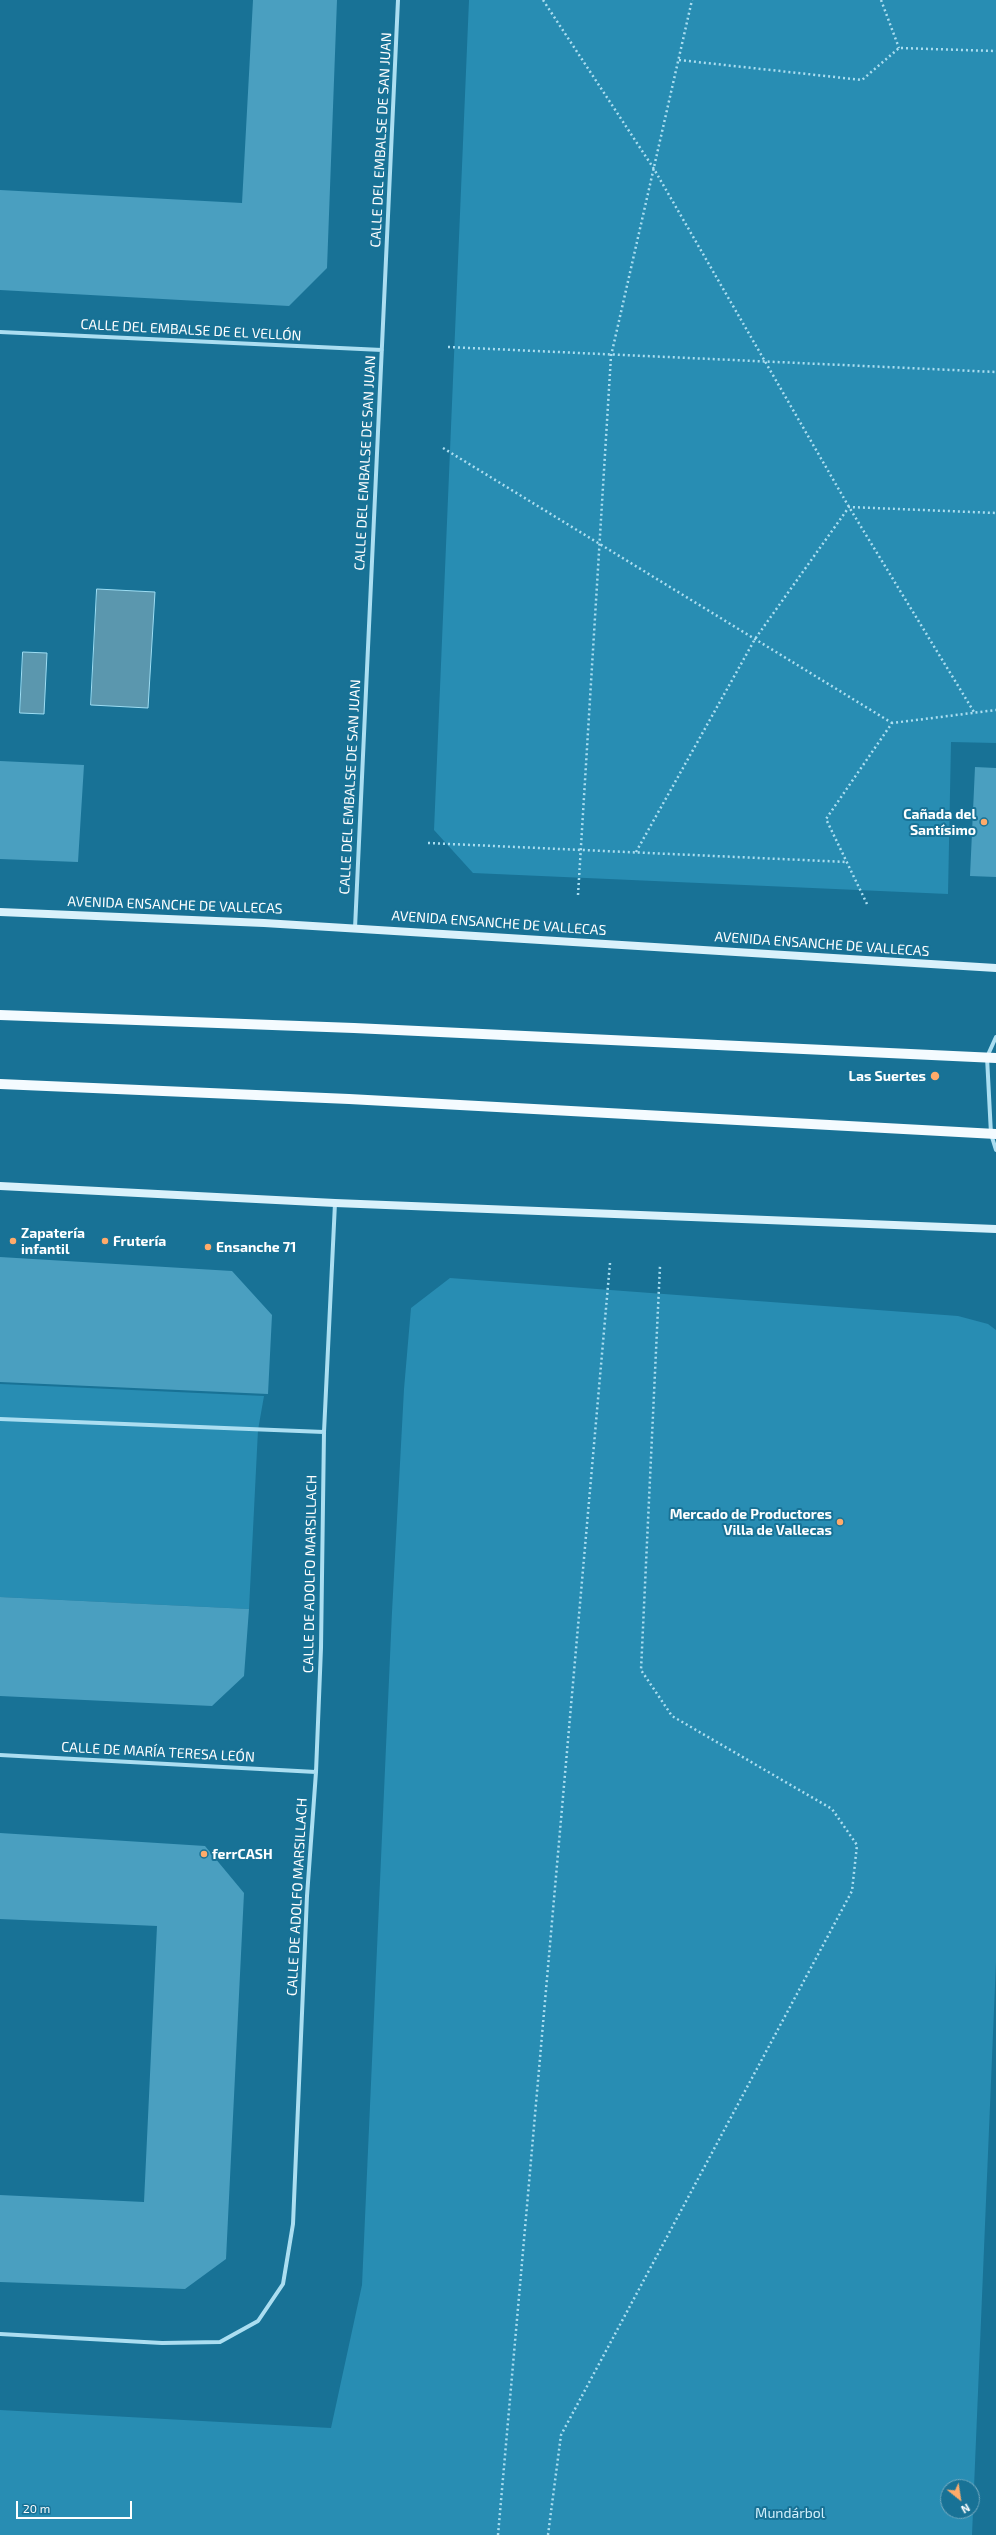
<!DOCTYPE html>
<html>
<head>
<meta charset="utf-8">
<style>
  body { margin:0 }
  #map { position:relative; width:996px; height:2535px; overflow:hidden; background:#187296; font-family:"Exo 2",sans-serif }
  canvas { display:block }
  .north { position:absolute; left:940px; top:2479px; width:40px; height:40px; box-sizing:border-box; background:#187296; border:1px solid #74aac0; border-radius:50%; rotate:150deg; font-size:11px; font-weight:700; line-height:16px; text-align:center; color:#fff }
  .north::after { content:''; display:block; margin:auto; width:14px; height:18px; background:#ffab6a; clip-path:polygon(50% 0,100% 100%,50% 72%,0 100%) }
  .scale { position:absolute; left:16px; top:2501px; width:116px; height:18px; box-sizing:border-box; border:2px solid #fff; border-top:0; padding-left:5px; font-size:12px; line-height:14px; white-space:nowrap; color:#fff; -webkit-text-stroke:3px #187296; paint-order:stroke }
</style>
</head>
<body>
<div id="map">
<canvas width="996" height="2535"></canvas>
<div class="north">N</div>
<div class="scale">20 m</div>
</div>
<script>
const g = document.querySelector('canvas').getContext('2d');
g.lineJoin = 'round';
function paint(path, color) { g.fillStyle = color; g.fill(path, 'evenodd'); }
function strokePath(path, color, width, dash) { g.strokeStyle = color; g.lineWidth = width; g.lineCap = dash ? 'butt' : 'round'; g.setLineDash(dash || []); g.stroke(path); }
function write(font, color, halo, rows, align = 'center') {
  g.font = font + ' "Exo 2",sans-serif'; g.lineWidth = 4; g.setLineDash([]); g.textBaseline = 'middle'; g.strokeStyle = halo; g.fillStyle = color; for (const [text, x, y, turn = 0] of rows) {
    g.save(); g.translate(x, y); g.rotate((+turn || 0) * Math.PI / 180); g.textAlign = isNaN(turn) ? turn : align; if (halo) g.strokeText(text, 0, 0); g.fillText(text, 0, 0); g.restore();
  }
}
paint(new Path2D(`
  M469 0H996V743L951 742 948 894 473 873 434 830Z
  M450 1278 958 1316 988 1324 996 1330V1962L972 2535H0V2410L331 2428 362 2285 392 1612 404 1389 411 1308ZM948 2487H972V2511H948Z
  M0 1384 264 1396 258 1430 249 1609 0 1597Z`), '#288db3');
const water = new Path2D(`
  M97 589 155 592 148 708 91 705Z
  M23 652 47 653 44 714 20 713Z`);
paint(water, '#5b97ae');
strokePath(water, '#9dddf3', 1);
paint(new Path2D(`
  M253 0H337L327 268 289 306 0 290V190L242 203Z
  M0 761 84 765 78 862 0 859Z
  M975 767 996 768V877L970 876Z
  M0 1257 232 1271 272 1315 268 1394 0 1382Z
  M0 1597 249 1609 244 1676 212 1706 0 1696Z
  M0 1833 205 1846 244 1893 226 2259 185 2289 0 2282V2195L144 2202 157 1926 0 1919Z`), '#4a9fc0');
strokePath(new Path2D(`
  M543 0 654 169 849 507 974 712
  M881 0 899 48
  M679 60 862 80 899 48 996 51
  M448 347 996 372
  M443 448 892 723
  M428 843 847 862
  M636 852 755 639 849 507 996 513
  M578 895 611 356 692 0
  M867 904 826 819 892 723 996 710
  M498 2535 610 1263
  M548 2535 561 2435 852 1891 857 1845 832 1809 672 1716 641 1670 660 1266`), '#abdef1', 2.5, [2, 3]);
strokePath(new Path2D(`
  M0 332 382 350
  M355 928 398 0
  M996 1037 987 1057 991 1134 996 1150
  M0 1419 324 1432
  M0 1755 316 1772
  M0 2334 162 2343 220 2342 258 2321 283 2284 293 2224 307 1896 316 1772 321 1648 324 1432 335 1203`), '#abdef1', 4);
strokePath(new Path2D(`
  M0 912 264 923 996 968
  M0 1186 335 1203 996 1229`), '#d9f1fb', 8);
strokePath(new Path2D(`
  M0 1015 354 1028 996 1058
  M0 1084 349 1099 996 1134`), '#f4fbff', 10);
for (const [x, y, r, color] of [
  [984,822,4,"#ffab6a"],
  [935,1076,5,"#ffab6a"],
  [13,1241,4,"#ffab6a"],
  [105,1241,4,"#ffab6a"],
  [208,1247,4,"#ffab6a"],
  [840,1522,4,"#ffab6a"],
  [204,1854,4,"#ffab6a"]
]) { const dot = new Path2D(); dot.arc(x, y, r, 0, 2 * Math.PI); g.fillStyle = color; g.fill(dot); strokePath(dot, '#187296', 1.5); }
write('14px', '#fff', '#187296', [
  ["CALLE DEL EMBALSE DE SAN JUAN",381,140,-87],
  ["CALLE DEL EMBALSE DE EL VELLÓN",191,330,3],
  ["CALLE DEL EMBALSE DE SAN JUAN",365,463,-87],
  ["CALLE DEL EMBALSE DE SAN JUAN",350,787,-87],
  ["AVENIDA ENSANCHE DE VALLECAS",175,905,2],
  ["AVENIDA ENSANCHE DE VALLECAS",499,923,4],
  ["AVENIDA ENSANCHE DE VALLECAS",822,944,4],
  ["CALLE DE ADOLFO MARSILLACH",310,1574,-89],
  ["CALLE DE MARÍA TERESA LEÓN",158,1752,3],
  ["CALLE DE ADOLFO MARSILLACH",297,1897,-87]
]);
write('bold 14px', '#fff', '#187296', [
  ["Cañada del",976,814,"right"],
  ["Santísimo",976,830,"right"],
  ["Las Suertes",926,1076,"right"],
  ["Zapatería",21,1233],
  ["infantil",21,1249],
  ["Frutería",113,1241],
  ["Ensanche 71",216,1247],
  ["Mercado de Productores",832,1514,"right"],
  ["Villa de Vallecas",832,1530,"right"],
  ["ferrCASH",212,1854]
], 'left');
write('14px', '#d2f0fc', '#187296', [
  ["Mundárbol",790,2513]
]);
</script>
</body>
</html>
